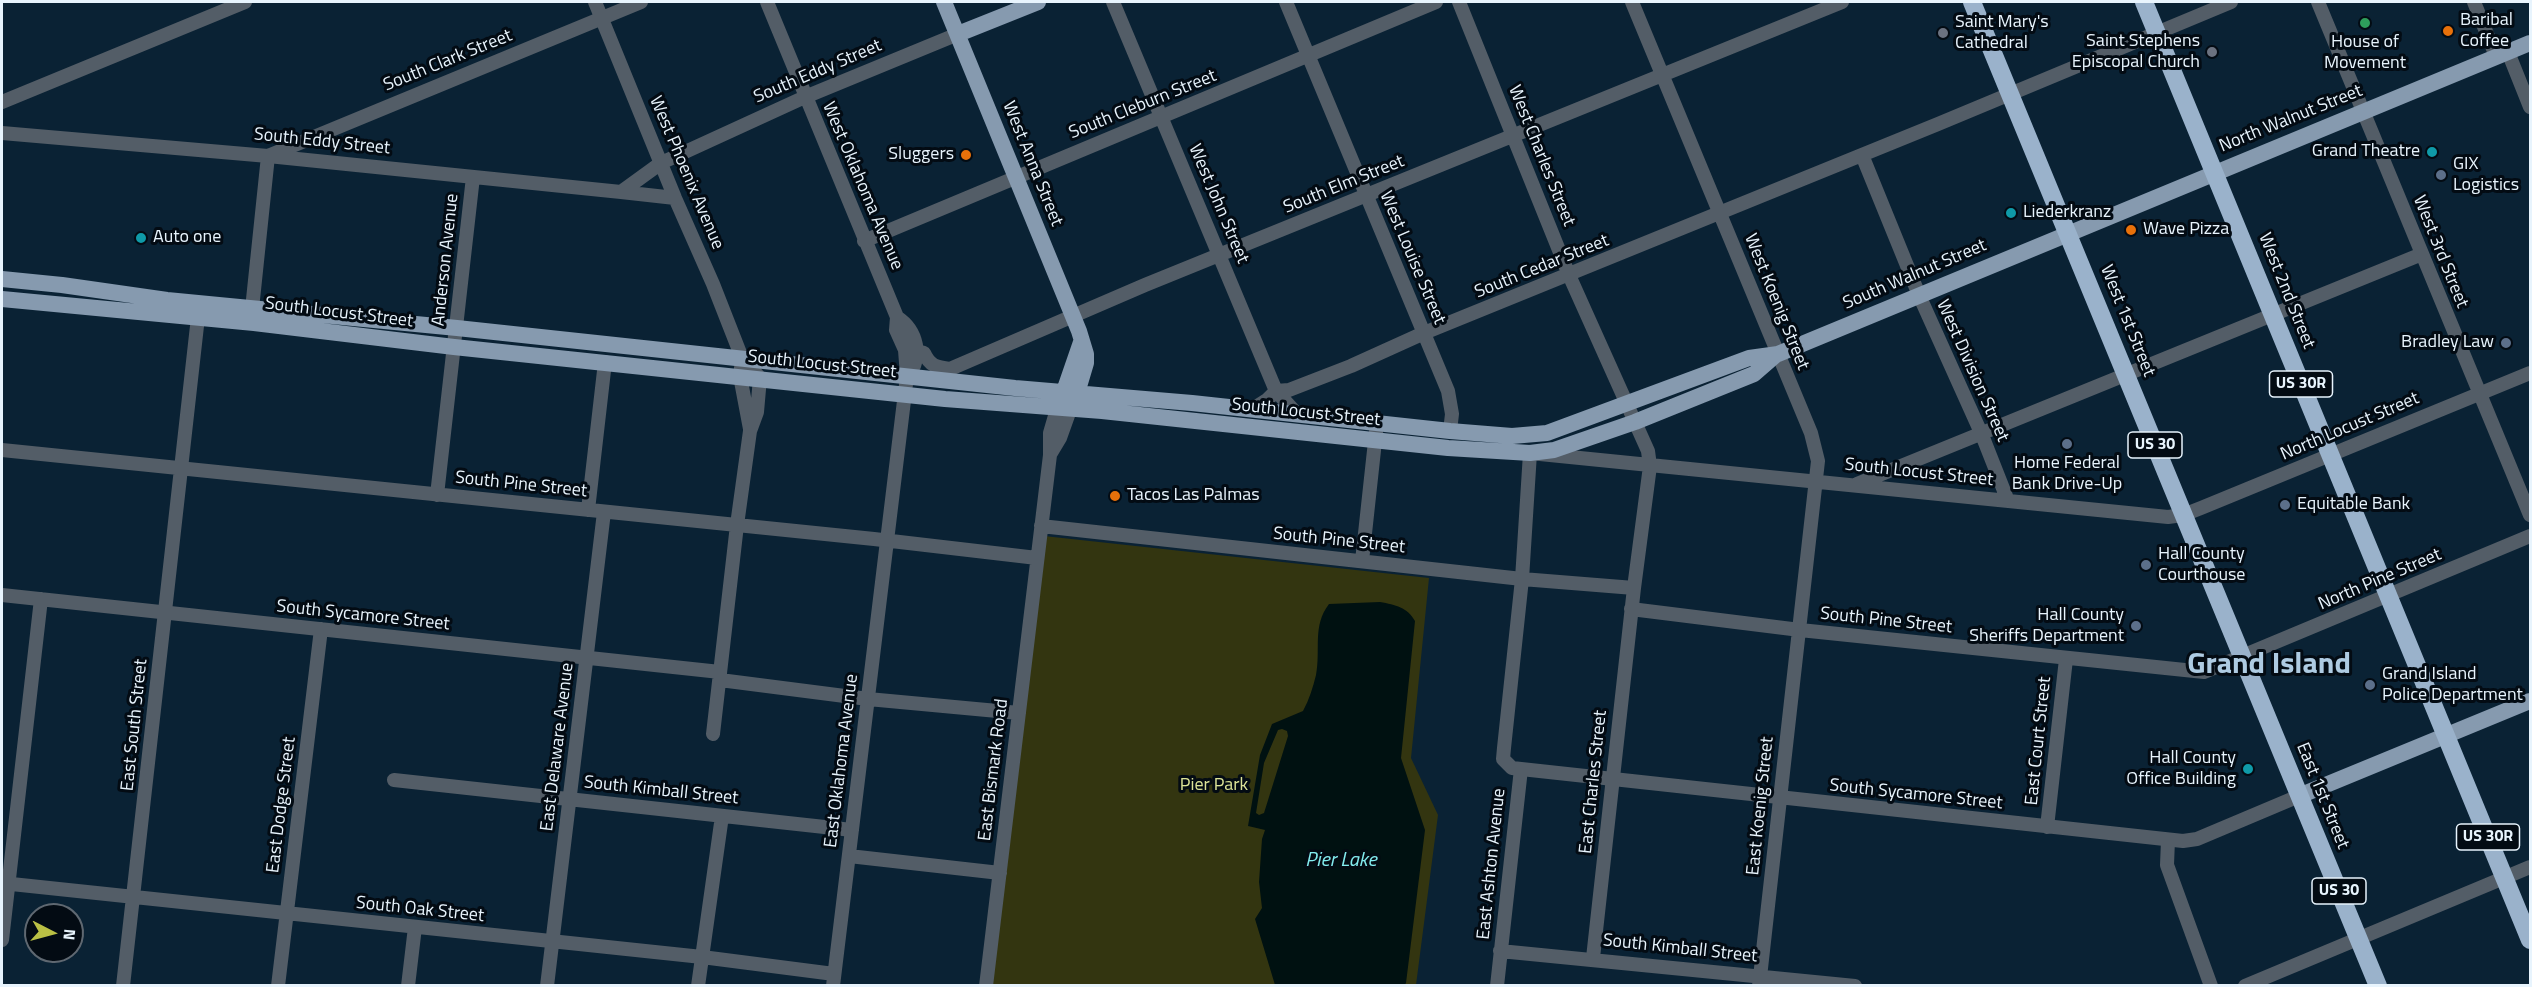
<!DOCTYPE html>
<html>
<head>
<meta charset="utf-8">
<style>
  body { margin:0 }
  #map { position:relative; width:2532px; height:987px; overflow:hidden; background:#0a2234; font-family:"Titillium Web",sans-serif }
  canvas { display:block }
  .frame { position:absolute; inset:0; border:3px solid #e8f4fd; pointer-events:none }
  .north { position:absolute; left:24px; top:903px; width:60px; height:60px; box-sizing:border-box; background:#030b13; border:2px solid #5f6871; border-radius:50%; rotate:96deg; font-size:16px; font-weight:700; line-height:24px; text-align:center; color:#e8f4fd }
  .north::after { content:''; display:block; margin:auto; width:21px; height:27px; background:#bac045; clip-path:polygon(50% 0,100% 100%,50% 72%,0 100%) }
</style>
</head>
<body>
<div id="map">
<canvas width="2532" height="987"></canvas>
<div class="frame"></div>
<div class="north">N</div>
</div>
<script>
const g = document.querySelector('canvas').getContext('2d');
g.lineJoin = 'round';
function paint(path, color) { g.fillStyle = color; g.fill(path, 'evenodd'); }
function strokePath(path, color, width, dash) { g.strokeStyle = color; g.lineWidth = width; g.lineCap = dash ? 'butt' : 'round'; g.setLineDash(dash || []); g.stroke(path); }
function write(font, color, halo, rows, align = 'center') {
  g.font = font + ' "Titillium Web",sans-serif'; g.lineWidth = 6; g.setLineDash([]); g.textBaseline = 'middle'; g.strokeStyle = halo; g.fillStyle = color; for (const [text, x, y, turn = 0] of rows) {
    g.save(); g.translate(x, y); g.rotate((+turn || 0) * Math.PI / 180); g.textAlign = isNaN(turn) ? turn : align; if (halo) g.strokeText(text, 0, 0); g.fillText(text, 0, 0); g.restore();
  }
}
paint(new Path2D(`
  M1044 536 1429 578 1411 758 1438 815 1416 985 992 986Z`), '#333510');
paint(new Path2D(`
  M1380 602C1396 605 1407 607 1415 621L1401 758 1425 830 1406 983 1404 986 1275 985 1255 919 1262 908 1259 882 1262 839 1265 830 1248 826 1260 755 1272 724 1303 711C1309 700 1313 687 1316 675 1321 649 1312 626 1329 604ZM1282 729 1287 731 1288 736 1264 813 1259 815 1256 813 1264 763 1278 730Z`), '#011');
strokePath(new Path2D(`
  M595 2 675 198 713 284 742 358 760 378 757 412 750 431 737 525 713 734
  M767 2 897 317 896 330 905 350 907 376 833 986
  M1113 2 1276 391 1297 414
  M1286 2 1448 391 1452 414 1450 431
  M1459 2 1569 275 1648 451 1650 466 1634 588 1593 958
  M1632 2 1811 433 1818 461 1759 986
  M2318 2 2530 515
  M2474 2 2496 56
  M2508 52 2530 107
  M2 102 245 2
  M2 133 268 156 621 192 661 163 805 97 958 34
  M1862 155 1919 295 1982 435 2008 501
  M621 192 675 198
  M864 241 1436 2
  M252 309 268 156 641 2
  M897 317C917 330 924 358 907 376
  M917 351 924 353C930 366 936 367 950 369L1145 285 1842 2
  M741 368 740 376 750 429
  M1253 409 1267 400 1276 391 1289 390 1351 366 1424 333 1938 124 2231 2
  M2 450 874 539 1037 558
  M1051 453 1060 438 1070 410
  M1857 484 2422 254
  M437 495 473 177
  M588 510 605 362
  M1041 526 1522 579 1634 588
  M1362 561 1376 432
  M2 595 720 672
  M1631 609 1800 630 2204 672 2530 536
  M720 680 868 699 1019 713
  M394 780 852 830
  M2299 796 2197 839 2183 841 1512 768 1503 759 1504 748 1522 579 1530 453 2168 517 2183 515 2201 508 2530 373
  M2047 827 2066 659
  M2168 840 2167 865 2211 986
  M849 856 1000 873
  M2 883 702 957 834 974
  M2 940 41 599
  M1500 951 1855 986
  M123 986 198 317
  M278 986 321 629
  M408 986 415 927
  M547 986 604 512
  M698 986 722 816
  M986 986 1050 455V433L1057 409
  M1497 986 1521 769
  M2245 986 2530 867`), '#535d67', 14);
strokePath(new Path2D(`
  M944 2 1079 331 1086 354V363L1075 400
  M958 34 1038 2
  M2 279 62 285 167 300 457 328 1015 388 1192 403 1450 431 1512 436 1547 433 1749 358 1778 354 2530 43
  M2 299 254 323 454 347 945 399 1102 411 1448 448 1530 453 1554 450 1635 422 1754 374 1777 354
  M1061 400 1081 342
  M2299 796 2530 701`), '#869aaf', 16);
strokePath(new Path2D(`
  M1972 2 2378 986
  M2144 2 2530 940`), '#9ab2cb', 18);
for (const [x, y, r, color] of [
  [2365,23,6,"#2e9e5b"],
  [2448,31,6,"#e8710a"],
  [1943,33,6,"#6b7280"],
  [2212,52,6,"#6b7280"],
  [2432,152,6,"#0f9aa8"],
  [966,155,6,"#e8710a"],
  [2441,175,6,"#5c6f8a"],
  [2011,213,6,"#0f9aa8"],
  [2131,230,6,"#e8710a"],
  [141,238,6,"#0f9aa8"],
  [2506,343,6,"#5c6f8a"],
  [2067,444,6,"#5c6f8a"],
  [1115,496,6,"#e8710a"],
  [2285,505,6,"#5c6f8a"],
  [2146,565,6,"#5c6f8a"],
  [2136,626,6,"#5c6f8a"],
  [2370,685,6,"#5c6f8a"],
  [2248,769,6,"#0f9aa8"]
]) { const dot = new Path2D(); dot.arc(x, y, r, 0, 2 * Math.PI); g.fillStyle = color; g.fill(dot); strokePath(dot, '#030b13', 2); }
for (const [x, y, w] of [
  [2301,384,63],
  [2155,445,54],
  [2488,837,63],
  [2339,891,54]
]) { const box = new Path2D(); box.roundRect(x - w / 2, y - 13, w, 26, 4.5); g.fillStyle = '#030b13'; g.fill(box); strokePath(box, '#e8f4fd', 1.5); }
write('bold 16px', '#e8f4fd', null, [
  ["US 30R",2301,384],
  ["US 30",2155,445],
  ["US 30R",2488,837],
  ["US 30",2339,891]
]);
write('18px', '#e8f4fd', '#030b13', [
  ["Baribal",2460,21],
  ["Coffee",2460,42],
  ["Saint Mary's",1955,23],
  ["Cathedral",1955,44],
  ["Saint Stephens",2200,42,"right"],
  ["Episcopal Church",2200,63,"right"],
  ["House of",2365,43,"center"],
  ["Movement",2365,64,"center"],
  ["Grand Theatre",2420,152,"right"],
  ["Sluggers",954,155,"right"],
  ["GIX",2453,165],
  ["Logistics",2453,186],
  ["Liederkranz",2023,213],
  ["Wave Pizza",2143,230],
  ["Auto one",153,238],
  ["Bradley Law",2494,343,"right"],
  ["Home Federal",2067,464,"center"],
  ["Bank Drive-Up",2067,485,"center"],
  ["Tacos Las Palmas",1127,496],
  ["Equitable Bank",2297,505],
  ["Hall County",2158,555],
  ["Courthouse",2158,576],
  ["Hall County",2124,616,"right"],
  ["Sheriffs Department",2124,637,"right"],
  ["Grand Island",2382,675],
  ["Police Department",2382,696],
  ["Hall County",2236,759,"right"],
  ["Office Building",2236,780,"right"]
], 'left');
write('18px', '#e8f4fd', '#030b13', [
  ["South Clark Street",448,61,-22],
  ["South Eddy Street",818,72,-23],
  ["South Cleburn Street",1143,105,-22],
  ["North Walnut Street",2291,119,-22],
  ["South Eddy Street",322,142,6],
  ["West Charles Street",1541,156,68],
  ["West Anna Street",1032,164,68],
  ["West Phoenix Avenue",686,173,67],
  ["South Elm Street",1344,185,-22],
  ["West Oklahoma Avenue",862,186,67],
  ["West John Street",1218,204,67],
  ["West 3rd Street",2440,252,68],
  ["West Louise Street",1412,258,67],
  ["Anderson Avenue",446,260,-84],
  ["South Cedar Street",1542,267,-22],
  ["South Walnut Street",1915,275,-23],
  ["West 2nd Street",2286,291,68],
  ["West Koenig Street",1776,302,68],
  ["South Locust Street",339,313,7],
  ["West 1st Street",2127,321,68],
  ["South Locust Street",822,365,6],
  ["West Division Street",1972,371,66],
  ["South Locust Street",1306,413,6],
  ["North Locust Street",2350,427,-23],
  ["South Locust Street",1919,473,6],
  ["South Pine Street",521,485,6],
  ["South Pine Street",1339,541,6],
  ["North Pine Street",2380,580,-23],
  ["South Sycamore Street",363,616,6],
  ["South Pine Street",1886,621,6],
  ["East South Street",135,725,-84],
  ["East Court Street",2039,741,-84],
  ["East Delaware Avenue",558,747,-83],
  ["East Oklahoma Avenue",842,761,-83],
  ["East Bismark Road",994,770,-83],
  ["East Charles Street",1594,782,-84],
  ["South Kimball Street",661,791,6],
  ["South Sycamore Street",1916,795,6],
  ["East 1st Street",2322,796,68],
  ["East Dodge Street",282,805,-83],
  ["East Koenig Street",1761,806,-84],
  ["East Ashton Avenue",1492,864,-84],
  ["South Oak Street",420,910,6],
  ["South Kimball Street",1680,949,6]
]);
write('18px', '#dde497', '#030b13', [
  ["Pier Park",1214,786]
]);
write('italic 20px', '#83ecef', '#030b13', [
  ["Pier Lake",1341,861]
]);
write('bold 30px', '#aecbe2', '#030b13', [
  ["Grand Island",2269,666]
]);
</script>
</body>
</html>
